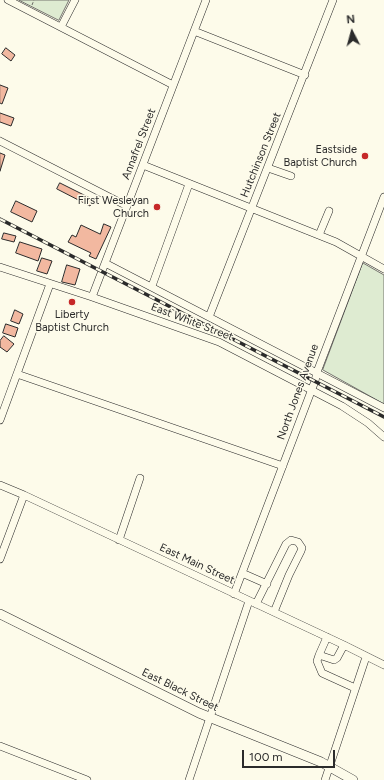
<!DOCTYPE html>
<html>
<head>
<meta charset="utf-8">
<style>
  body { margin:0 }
  #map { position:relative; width:384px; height:780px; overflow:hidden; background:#fdfbea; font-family:Figtree,sans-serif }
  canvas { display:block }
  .north { position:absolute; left:332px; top:12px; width:40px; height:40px; -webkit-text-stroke:3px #fdfbea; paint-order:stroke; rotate:354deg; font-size:11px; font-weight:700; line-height:16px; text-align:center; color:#2b2b2b }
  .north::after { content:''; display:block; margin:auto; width:14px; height:18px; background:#2b2b2b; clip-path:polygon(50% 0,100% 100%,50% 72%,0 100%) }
  .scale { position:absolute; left:242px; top:750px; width:93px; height:18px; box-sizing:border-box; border:2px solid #2b2b2b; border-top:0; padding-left:5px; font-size:12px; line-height:14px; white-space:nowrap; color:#2b2b2b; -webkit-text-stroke:3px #fdfbea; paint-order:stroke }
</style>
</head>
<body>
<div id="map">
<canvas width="384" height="780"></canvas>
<div class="north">N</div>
<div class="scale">100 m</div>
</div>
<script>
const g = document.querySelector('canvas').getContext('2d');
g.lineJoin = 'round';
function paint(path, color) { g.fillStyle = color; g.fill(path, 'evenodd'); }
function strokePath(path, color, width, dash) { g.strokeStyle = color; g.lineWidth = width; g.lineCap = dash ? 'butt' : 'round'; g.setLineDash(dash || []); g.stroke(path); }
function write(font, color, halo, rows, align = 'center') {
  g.font = font + ' Figtree,sans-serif'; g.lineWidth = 3; g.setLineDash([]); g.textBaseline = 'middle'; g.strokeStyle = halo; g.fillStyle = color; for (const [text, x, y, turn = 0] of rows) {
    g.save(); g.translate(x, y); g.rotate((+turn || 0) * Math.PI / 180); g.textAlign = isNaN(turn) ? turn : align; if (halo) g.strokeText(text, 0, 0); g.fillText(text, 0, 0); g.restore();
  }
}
const green = new Path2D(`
  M19 0H69L59 20Z
  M363 263 384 275V404L323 370Z`);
paint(green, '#deebd1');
strokePath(green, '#74746e', 1);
const building = new Path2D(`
  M6 48 15 55 11 61 2 54Z
  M0 85 8 88 2 104 0 103Z
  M0 113 14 118 11 126 0 122Z
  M0 153 5 155 0 171Z
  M60 183 94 200 90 206 57 189Z
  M16 201 37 211 32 222 11 212Z
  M104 224 111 227 96 259 89 256 91 253 68 242 72 235 76 237 81 225 100 234Z
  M4 233 16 236 14 242 2 239Z
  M20 242 42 249 38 261 16 253Z
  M42 258 52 261 47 274 37 271Z
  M67 265 80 269 75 285 62 282Z
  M15 310 23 314 19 324 11 321Z
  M6 324 18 328 15 337 3 333Z
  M4 336 14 344 7 352 0 347V341Z`);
paint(building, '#f2b8a0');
strokePath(building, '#2b2b2b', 1);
const minor = new Path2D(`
  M8 0 173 85
  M61 27 75 0
  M194 31 305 75
  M0 141 127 206
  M143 165 336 242 384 269
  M268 168 291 176
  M319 235 329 211
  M105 263 384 408
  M0 267 92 297 219 342 342 406 368 423 384 437
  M152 286 189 184
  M92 297 206 0
  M209 317 333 0
  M17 374 283 466
  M0 420 50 284
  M0 485 24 495 344 645 384 665
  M119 540 140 478
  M0 559 24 495
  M242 573 267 584
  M234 594 315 381 317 372 384 197
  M256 604 286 544 291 540 298 542 302 548 301 551 289 575 274 612
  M327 637 319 655 334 660 337 658 344 645
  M319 655 317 661 322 673 355 688
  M0 746 87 780
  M189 780 249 601
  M325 780 366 657`);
const major = new Path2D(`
  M0 614 199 713 321 762 353 780`);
strokePath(minor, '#2b2b2b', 8);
strokePath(major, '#2b2b2b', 10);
strokePath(new Path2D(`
  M32 5 34 0`), '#6a6964', 1, [3, 2]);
strokePath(minor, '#fdfbea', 7);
strokePath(major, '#fdfbea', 9);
const rail = new Path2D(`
  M0 219 384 417`);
strokePath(rail, '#2b2b2b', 3.5);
strokePath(rail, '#fdfbea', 2, [6]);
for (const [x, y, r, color] of [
  [365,156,4,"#c62828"],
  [157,207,4,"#c62828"],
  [72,302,4,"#c62828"]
]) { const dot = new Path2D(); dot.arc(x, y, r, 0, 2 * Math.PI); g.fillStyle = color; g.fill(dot); strokePath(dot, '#fdfbea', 1.5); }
write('11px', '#2b2b2b', '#fdfbea', [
  ["Annafrel Street",139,144,-69],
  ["Hutchinson Street",261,155,-68],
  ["East White Street",192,322,21],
  ["North Jones Avenue",298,392,-70],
  ["East Main Street",197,564,25],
  ["East Black Street",180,690,26]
]);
write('11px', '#2b2b2b', '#fdfbea', [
  ["Eastside",357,150],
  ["Baptist Church",357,163],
  ["First Wesleyan",149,201],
  ["Church",149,214],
  ["Liberty",72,315,"center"],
  ["Baptist Church",72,328,"center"]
], 'right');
</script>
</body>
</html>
